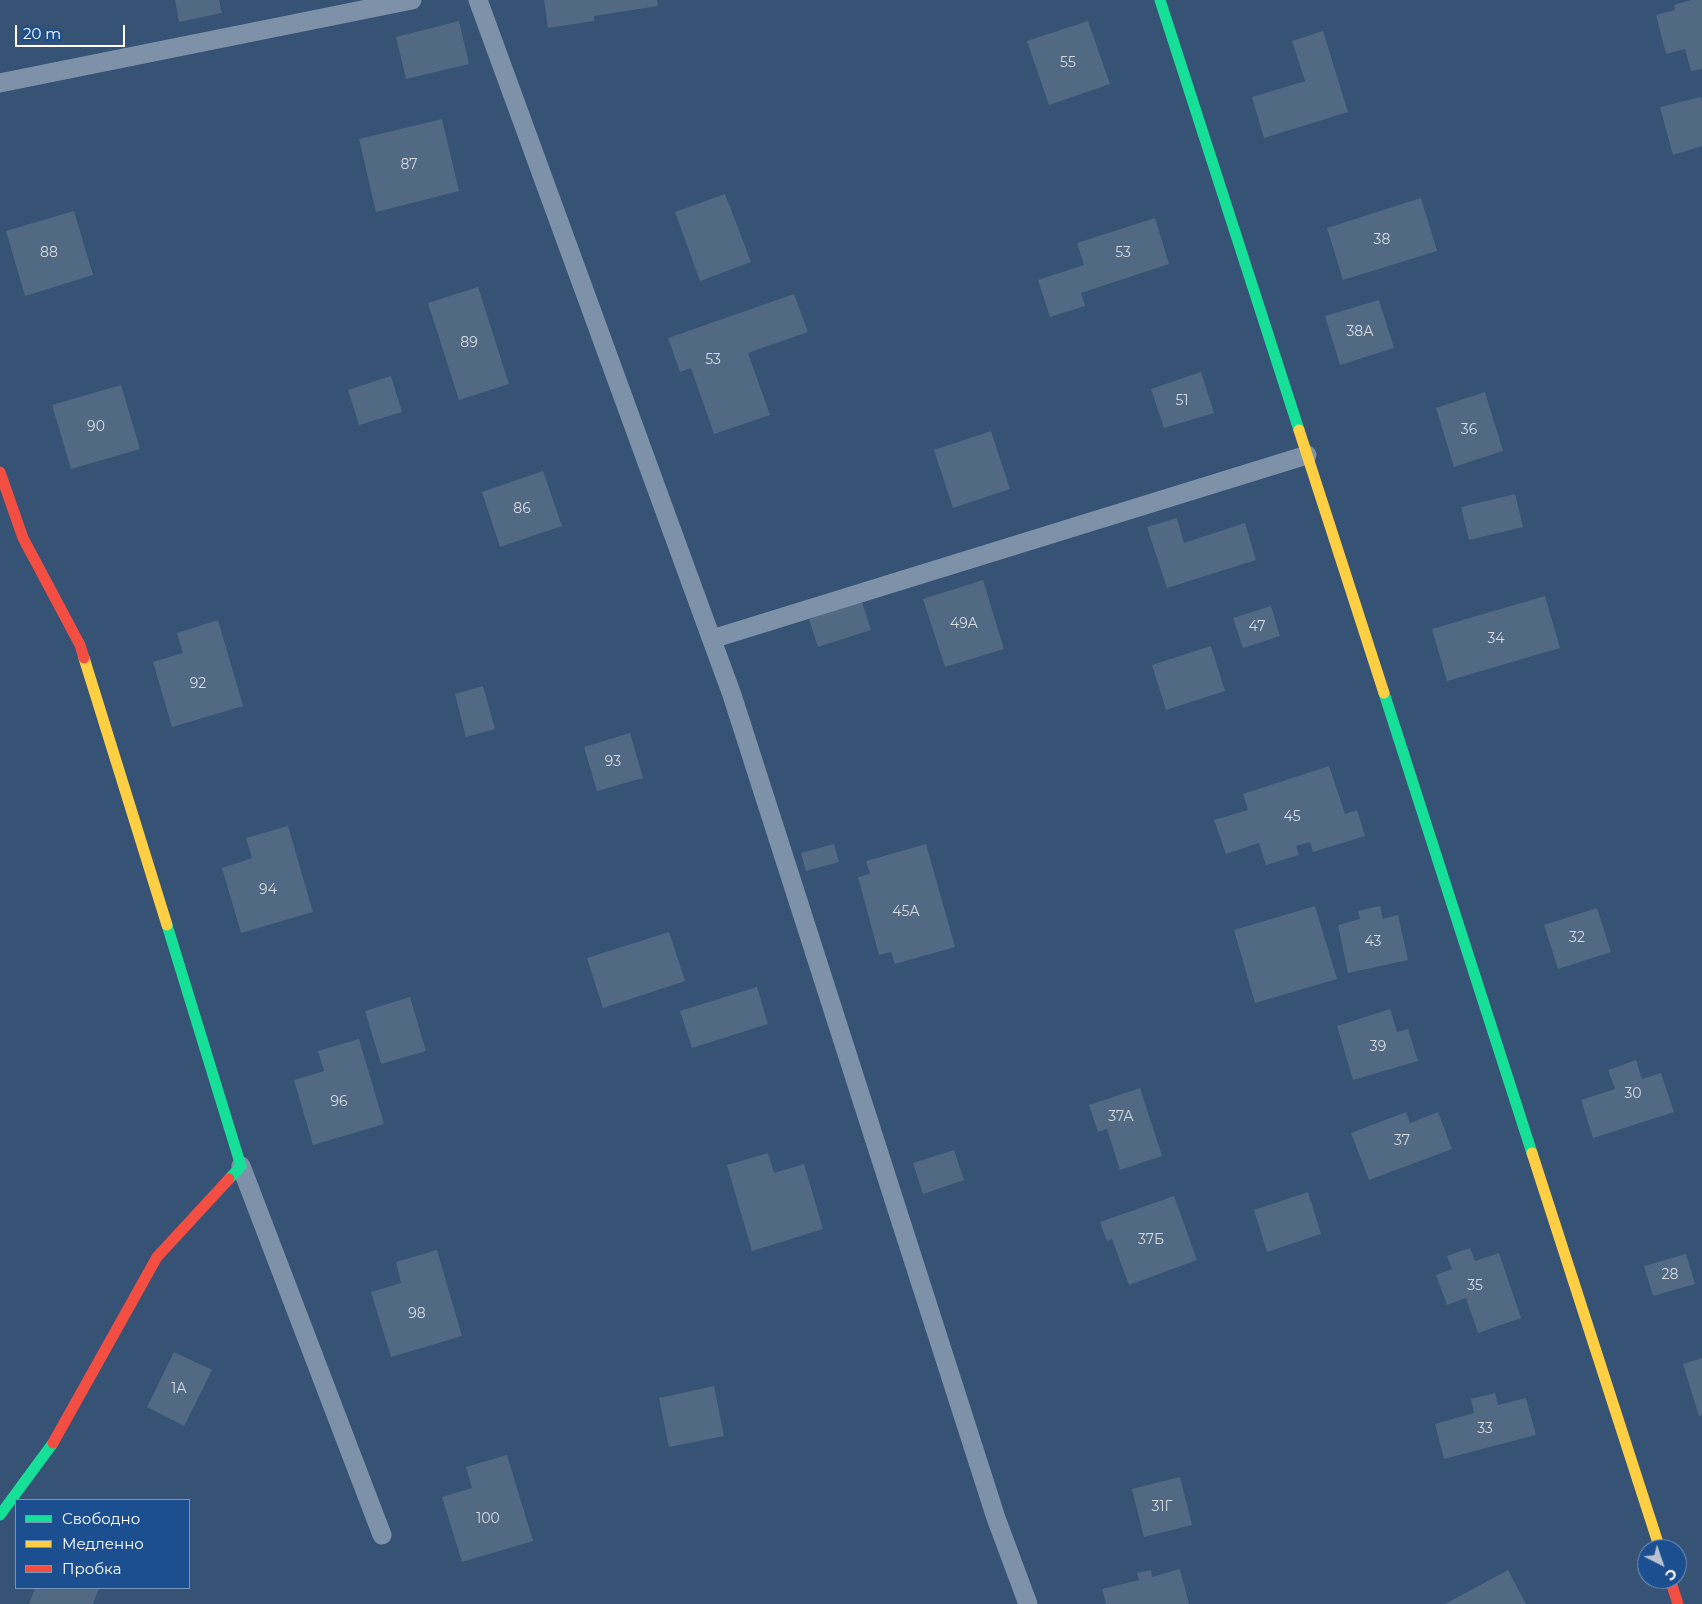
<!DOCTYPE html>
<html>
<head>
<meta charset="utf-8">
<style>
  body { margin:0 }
  #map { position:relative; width:1702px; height:1604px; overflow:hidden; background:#365274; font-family:Montserrat,sans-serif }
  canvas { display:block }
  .legend { position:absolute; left:15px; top:1499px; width:175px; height:90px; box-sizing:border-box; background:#1b4f8f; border:1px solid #7695bc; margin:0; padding:6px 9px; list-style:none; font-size:15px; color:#fff }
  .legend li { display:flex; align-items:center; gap:10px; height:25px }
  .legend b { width:25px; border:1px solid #7695bc }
  .north { position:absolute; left:1637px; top:1539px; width:50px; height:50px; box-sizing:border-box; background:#1b4f8f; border:1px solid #7695bc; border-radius:50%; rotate:139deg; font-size:14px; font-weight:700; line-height:20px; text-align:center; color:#fff }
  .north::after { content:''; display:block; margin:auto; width:18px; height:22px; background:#b9c2ce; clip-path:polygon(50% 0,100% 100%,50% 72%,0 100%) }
  .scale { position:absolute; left:15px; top:25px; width:110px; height:22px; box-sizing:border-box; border:2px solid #fff; border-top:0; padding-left:6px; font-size:15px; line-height:18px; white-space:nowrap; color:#fff; -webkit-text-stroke:4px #1b4f8f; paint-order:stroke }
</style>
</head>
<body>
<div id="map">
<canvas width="1702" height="1604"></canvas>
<ul class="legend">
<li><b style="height:6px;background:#16e098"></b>Свободно</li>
<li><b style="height:6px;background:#ffcf43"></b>Медленно</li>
<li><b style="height:6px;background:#f24e42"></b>Пробка</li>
</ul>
<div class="north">С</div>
<div class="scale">20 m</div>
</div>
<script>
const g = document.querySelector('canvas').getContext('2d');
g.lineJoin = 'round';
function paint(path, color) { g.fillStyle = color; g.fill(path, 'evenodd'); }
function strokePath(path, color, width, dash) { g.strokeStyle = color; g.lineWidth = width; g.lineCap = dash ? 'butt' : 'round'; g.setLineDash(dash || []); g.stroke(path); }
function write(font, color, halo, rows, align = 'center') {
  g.font = font + ' Montserrat,sans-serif'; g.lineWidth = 5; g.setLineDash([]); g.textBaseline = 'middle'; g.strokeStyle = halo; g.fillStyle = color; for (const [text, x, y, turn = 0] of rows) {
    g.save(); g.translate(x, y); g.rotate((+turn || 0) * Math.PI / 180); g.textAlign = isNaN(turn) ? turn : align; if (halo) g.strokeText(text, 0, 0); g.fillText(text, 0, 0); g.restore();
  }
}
paint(new Path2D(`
  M175 0H219L222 13 179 22Z
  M544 0H657L658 6 594 16V21L548 28Z
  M1691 0H1702V69L1691 71 1685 49 1666 54 1656 15 1675 10 1674 5Z
  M459 21 469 64 406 79 396 37Z
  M1088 21 1110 84 1049 105 1027 41Z
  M1323 31 1348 112 1264 138 1252 97 1305 81 1292 41Z
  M1701 97 1702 102V146L1673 155 1660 107Z
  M442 119 459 191 376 212 359 139Z
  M725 194 751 262 700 281 675 212Z
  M1421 198 1437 251 1343 280 1327 228Z
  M74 211 93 275 25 296 6 231Z
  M1155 218 1169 264 1081 293 1085 306 1050 317 1038 280 1084 265 1077 243Z
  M478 287 509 384 459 400 428 303Z
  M794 294 808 332 748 353 770 415 714 434 691 368 680 372 668 338Z
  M1379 300 1394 348 1340 365 1325 316Z
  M1201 372 1214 413 1164 428 1151 389Z
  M391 376 402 412 359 425 348 390Z
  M121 385 140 449 71 469 52 405Z
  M1485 392 1503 451 1454 467 1436 408Z
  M991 431 1010 489 953 508 934 450Z
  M543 471 562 526 500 547 482 492Z
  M1515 494 1523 527 1469 540 1461 507Z
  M1177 518 1184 543 1245 523 1256 560 1167 588 1147 527Z
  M983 580 1004 649 945 667 923 599Z
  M1545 596 1560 648 1447 681 1432 629Z
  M862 602 871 630 818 647 809 619Z
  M1271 606 1280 636 1243 648 1233 618Z
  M218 620 243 706 172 727 153 662 183 653 177 633Z
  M1211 646 1225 691 1166 710 1152 665Z
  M483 686 495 729 466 737 455 694Z
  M630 733 643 778 597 791 584 747Z
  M1329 766 1345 814 1357 810 1365 836 1313 852 1310 842 1296 846 1299 855 1266 865 1259 843 1226 854 1214 820 1248 810 1243 794Z
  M288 826 313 912 241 933 222 868 252 858 246 838Z
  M834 844 839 862 806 871 801 853Z
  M926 844 955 947 895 964 891 952 879 955 858 877 870 874 866 861Z
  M1315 906 1337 979 1255 1003 1234 930Z
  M1380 906 1383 919 1398 915 1408 960 1348 973 1338 925 1360 919 1358 911Z
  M1597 908 1611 952 1558 969 1544 925Z
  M669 932 685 981 603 1008 587 958Z
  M757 987 768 1024 692 1048 680 1011Z
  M410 997 426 1051 381 1064 365 1011Z
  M1390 1009 1397 1032 1408 1029 1418 1061 1353 1080 1337 1026Z
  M359 1039 384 1124 313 1145 294 1080 324 1071 318 1051Z
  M1636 1060 1642 1079 1661 1073 1674 1112 1593 1138 1581 1100 1615 1089 1608 1070Z
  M1140 1088 1162 1156 1120 1170 1107 1129 1098 1132 1089 1105Z
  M1406 1112 1410 1123 1438 1112 1452 1149 1369 1180 1351 1133Z
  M954 1150 964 1180 923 1194 913 1163Z
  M768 1153 774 1173 804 1164 823 1229 752 1251 727 1165Z
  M1308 1192 1321 1234 1267 1252 1254 1210Z
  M1174 1196 1197 1260 1129 1285 1112 1239 1107 1241 1100 1222Z
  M1470 1248 1475 1261 1499 1253 1521 1318 1478 1333 1466 1298 1447 1305 1436 1275 1452 1269 1447 1256Z
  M437 1250 462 1336 391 1357 371 1292 401 1283 396 1262Z
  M1686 1254 1695 1284 1653 1296 1644 1266Z
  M174 1352 212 1370 184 1426 147 1407Z
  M1702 1358V1415L1699 1416 1683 1364Z
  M714 1386 724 1436 669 1447 659 1398Z
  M1495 1393 1498 1405 1526 1398 1536 1435 1444 1459 1435 1424 1474 1413 1471 1399Z
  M507 1455 533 1541 462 1562 442 1497 472 1488 466 1467Z
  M1180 1477 1192 1525 1144 1537 1132 1489Z
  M1180 1569 1189 1604H1106L1102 1589 1139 1580 1137 1573 1151 1570 1152 1577Z
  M1508 1570 1526 1604H1445Z
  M35 1588H99L93 1604H29Z`), '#526984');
strokePath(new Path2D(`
  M478 0 732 695 996 1518 1028 1604
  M0 83 412 0
  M712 639 1307 455
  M241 1166 382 1535`), '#7d92a8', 19);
strokePath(new Path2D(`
  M1160 0 1299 430
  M1384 693 1532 1153
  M167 925 241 1166 229 1179
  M0 1515 53 1443`), '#16e098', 11);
strokePath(new Path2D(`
  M1299 430 1384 693
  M84 658 167 925
  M1532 1153 1660 1549`), '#ffcf43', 11);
strokePath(new Path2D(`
  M0 472 23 538 80 645 84 658
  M53 1443 157 1257 229 1179
  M1670 1579 1678 1604`), '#f24e42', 11);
write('14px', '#d4dae0', null, [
  ["55",1068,63],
  ["87",409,165],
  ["38",1382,240],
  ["88",49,253],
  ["53",1123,253],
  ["38А",1360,332],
  ["89",469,343],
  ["53",713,360],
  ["51",1182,401],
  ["90",96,427],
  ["36",1469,430],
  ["86",522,509],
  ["49А",964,624],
  ["47",1257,627],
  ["34",1496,639],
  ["92",198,684],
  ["93",613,762],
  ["45",1292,817],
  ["94",268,890],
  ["45А",906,912],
  ["32",1577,938],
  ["43",1373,942],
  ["39",1378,1047],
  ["30",1633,1094],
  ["96",339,1102],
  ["37А",1121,1117],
  ["37",1402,1141],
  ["37Б",1151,1240],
  ["28",1670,1275],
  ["35",1475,1286],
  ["98",417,1314],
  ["1А",179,1389],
  ["33",1485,1429],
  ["31Г",1162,1507],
  ["100",488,1519]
]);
</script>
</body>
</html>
